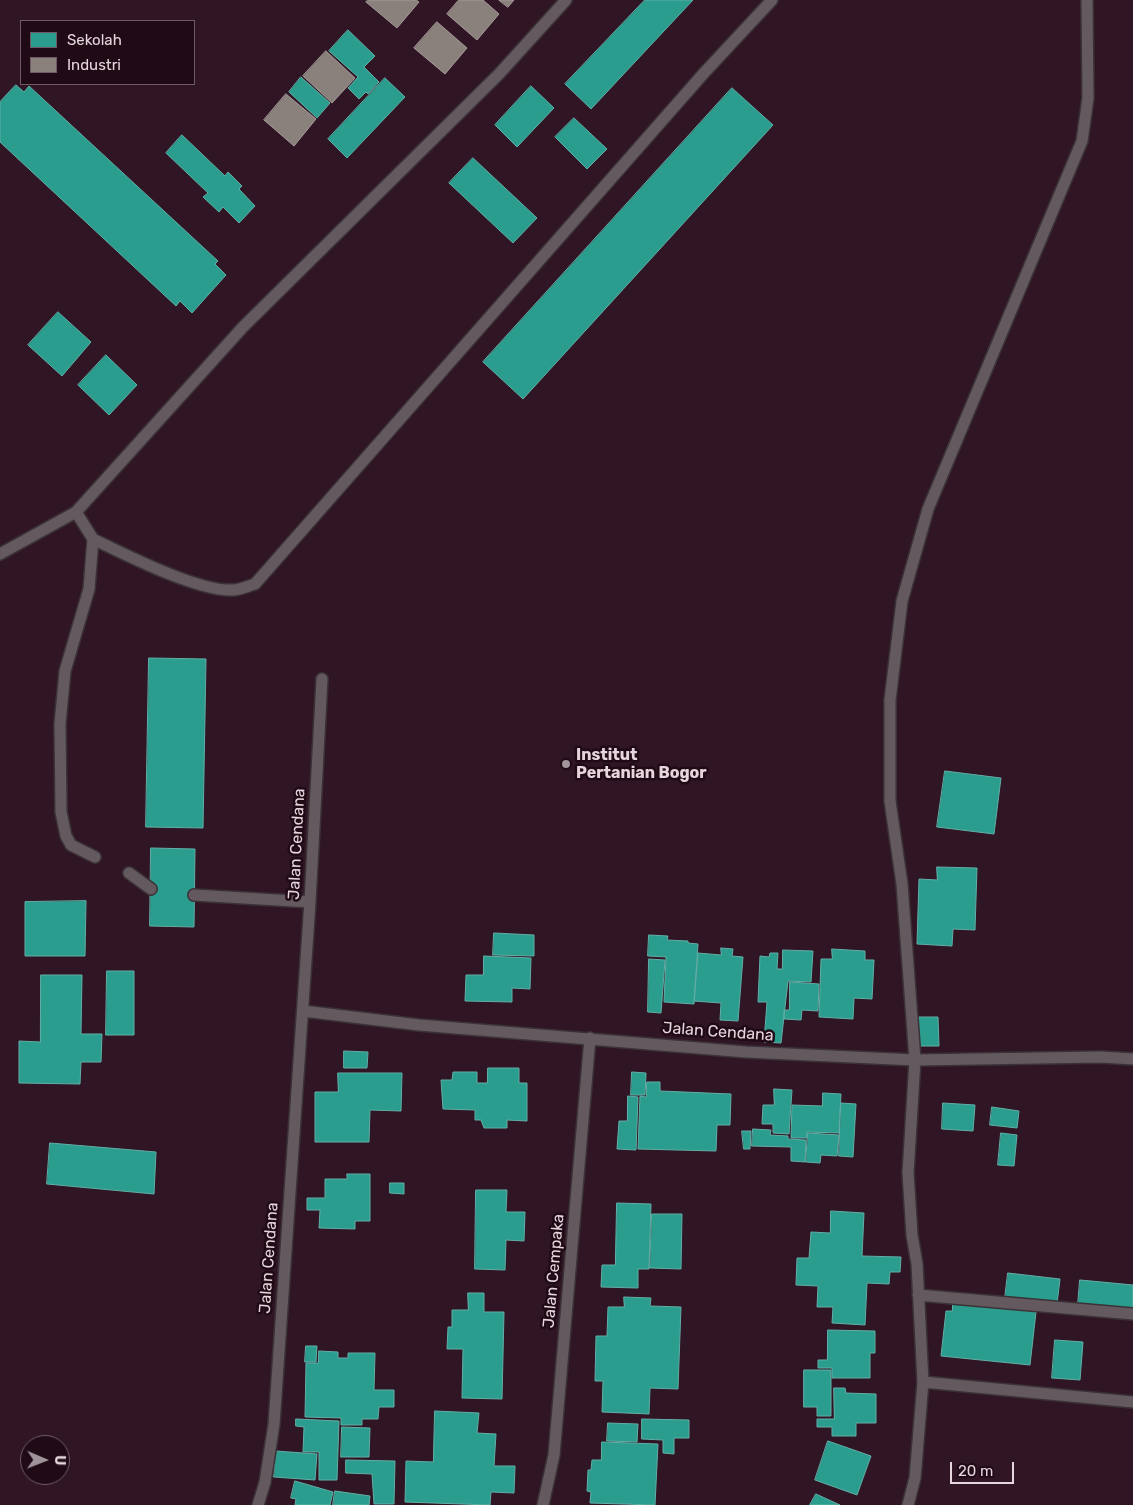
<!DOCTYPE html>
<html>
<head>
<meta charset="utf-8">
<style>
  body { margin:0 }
  #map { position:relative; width:1133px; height:1505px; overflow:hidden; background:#24181e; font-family:Rubik,sans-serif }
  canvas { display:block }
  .legend { position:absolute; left:20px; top:20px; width:175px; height:65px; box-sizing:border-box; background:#1f0a16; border:1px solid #6e5b66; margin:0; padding:6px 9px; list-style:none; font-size:15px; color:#e5d5dd }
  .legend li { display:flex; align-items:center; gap:10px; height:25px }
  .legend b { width:25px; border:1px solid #6e5b66 }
  .north { position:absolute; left:20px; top:1435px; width:50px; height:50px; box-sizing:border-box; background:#1f0a16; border:1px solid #6e5b66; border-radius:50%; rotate:91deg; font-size:14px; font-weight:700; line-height:20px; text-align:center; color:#e5d5dd }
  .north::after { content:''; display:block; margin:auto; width:18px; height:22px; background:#a1939a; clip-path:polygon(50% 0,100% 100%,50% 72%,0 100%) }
  .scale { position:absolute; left:950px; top:1462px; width:64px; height:22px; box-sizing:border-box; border:2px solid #e5d5dd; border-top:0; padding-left:6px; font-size:15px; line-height:18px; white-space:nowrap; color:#e5d5dd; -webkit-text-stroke:4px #1f0a16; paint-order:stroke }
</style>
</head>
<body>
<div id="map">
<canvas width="1133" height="1505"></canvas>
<ul class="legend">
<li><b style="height:14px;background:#2a9d8f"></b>Sekolah</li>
<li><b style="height:14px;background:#8a817c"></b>Industri</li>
</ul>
<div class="north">U</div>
<div class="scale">20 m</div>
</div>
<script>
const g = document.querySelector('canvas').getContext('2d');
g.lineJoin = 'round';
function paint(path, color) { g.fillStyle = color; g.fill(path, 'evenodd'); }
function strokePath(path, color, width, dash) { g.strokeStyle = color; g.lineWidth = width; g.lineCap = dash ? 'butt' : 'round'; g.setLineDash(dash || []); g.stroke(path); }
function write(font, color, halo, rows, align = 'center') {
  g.font = font + ' Rubik,sans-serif'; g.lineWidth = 5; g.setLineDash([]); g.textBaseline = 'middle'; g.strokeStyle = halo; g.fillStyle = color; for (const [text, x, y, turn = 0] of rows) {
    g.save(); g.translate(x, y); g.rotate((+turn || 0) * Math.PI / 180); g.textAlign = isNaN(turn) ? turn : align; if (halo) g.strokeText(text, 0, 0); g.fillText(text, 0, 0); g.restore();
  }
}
paint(new Path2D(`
  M0 0H1133V1505H0ZM21 21H194V84H21ZM30 1445H60V1475H30Z`), '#301624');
const schools = new Path2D(`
  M645 0H693L591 109 565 84Z
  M348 30 375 56 364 67 379 82 368 94 366 92 359 99 348 88 358 77 329 51Z
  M301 77 330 103 317 118 289 92Z
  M385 78 405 97 347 158 328 139Z
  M16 85 24 92 29 86 218 261 215 264 226 275 192 313 180 301 176 306 0 142V102Z
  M531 86 554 108 517 147 495 125Z
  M732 88 773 125 523 399 483 362Z
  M574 118 607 149 587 169 555 137Z
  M182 135 225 176 228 172 242 186 239 189 255 206 239 223 223 207 219 212 203 197 208 193 166 153Z
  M473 158 537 218 513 243 449 183Z
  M58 312 91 342 62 376 28 345Z
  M106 355 137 385 109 415 78 385Z
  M149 658 206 659 203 828 146 827Z
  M945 771 1001 778 994 834 937 827Z
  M151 848 195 849 194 927 150 926Z
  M937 867 977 868 975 930 953 929 952 946 917 944 919 879 937 880Z
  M86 901 85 956H25V902Z
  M494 933 534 935V956L493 955Z
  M649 935 668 936 667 940 688 941V943L698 944 694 1004 664 1002 666 957 648 956Z
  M721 948 733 949 732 956 743 957 738 1021 720 1020 721 1003 694 1001 698 953 721 955Z
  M832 949 865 951V960H874L872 999 854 998 853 1019 819 1017 821 959H832Z
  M783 950 813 951 811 982 788 981 781 1043 764 1042 767 1002H758L760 956 769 957 770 953H778L777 969H782Z
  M484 956 531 958 530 989 512 988V1002L465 1001 466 975H483Z
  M649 959 665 960 661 1013 648 1012Z
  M107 971H134V1035H106Z
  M41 975H82L81 1034H102L101 1062H81L80 1084 19 1083V1041L40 1042Z
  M790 982 819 984 818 1011 802 1010 801 1020 784 1019V1010H789Z
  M918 1017H938L939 1046H919Z
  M344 1051 368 1052 367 1068H344Z
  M488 1068H519V1083H527V1121L507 1120V1128H484L481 1120H475V1110L443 1109 441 1080H452L453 1072H477V1083H487Z
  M632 1072 646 1073 645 1095H631Z
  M338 1073H402L401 1111 370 1110 369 1142H315V1092H338Z
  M647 1082H660V1091L731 1094 730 1125H717L716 1151 638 1149 640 1096 646 1097Z
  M774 1089 792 1090 789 1134 773 1133V1124H762L763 1105H774Z
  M823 1093 841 1094 839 1133 807 1132V1138H791L792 1105 822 1106Z
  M628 1096 638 1097 636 1150 617 1149 619 1121H627Z
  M841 1103 856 1104 853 1157 839 1156Z
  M943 1103 975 1105 973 1131 942 1129Z
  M992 1107 1019 1111 1017 1128 990 1125Z
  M753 1129 771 1130 770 1135 788 1136V1139L806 1140 805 1162 791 1161V1147L752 1146Z
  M742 1131H751L750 1149H744Z
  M808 1133 839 1135 837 1156 821 1155 820 1163 806 1162Z
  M1001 1133 1017 1135 1014 1166 998 1165Z
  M50 1143 156 1152 154 1194 47 1184Z
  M347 1174H370V1221H355V1229L319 1228 320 1210H307V1198H325V1179H347Z
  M390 1183H404V1194L390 1193Z
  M476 1190H507L506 1212H525L524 1241 506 1240 505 1270 475 1269Z
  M617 1203 651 1204 649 1269H638V1288L601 1287 602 1265H615Z
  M831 1211 864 1213 862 1256 901 1257 900 1272H890L889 1284 867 1283 865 1325 832 1323 833 1307H817L818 1286 796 1285 797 1258H809L811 1232 830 1233Z
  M652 1214H682L681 1269 650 1268Z
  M1008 1273 1060 1279 1057 1304 1005 1298Z
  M1080 1280 1133 1285V1311L1078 1305Z
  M468 1293H484V1312H504L502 1399 462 1398 463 1349H447L448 1327H452V1310H468Z
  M624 1297 651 1298 650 1306 681 1307 678 1389 650 1388 649 1414 602 1412 603 1381H595L596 1336H607L608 1307H624Z
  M953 1304 1036 1312 1030 1365 941 1356 946 1311H952Z
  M828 1330 875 1331V1353H870V1378H832V1368H818V1360H827Z
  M1055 1340 1083 1342 1080 1380 1052 1378Z
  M306 1346H317L316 1362H305Z
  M319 1351 338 1352V1358H348V1353H375L374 1390H394V1407H379L378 1419H362V1425H341V1418L305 1417 306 1363H318Z
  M804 1370H831V1416H817V1407H804Z
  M834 1388H845L846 1393 876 1394V1423H856V1436H832V1427H817V1419H834Z
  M435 1411 479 1413 477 1433 496 1434 494 1466H515L514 1493 491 1492 490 1505 405 1502 406 1461 433 1462Z
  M296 1419 339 1421 337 1480H319V1452H303L304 1427 296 1426Z
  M642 1419 689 1420V1438H674V1454L663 1453V1440L642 1439Z
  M608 1423 638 1424 637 1442 607 1441Z
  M342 1427 370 1428 369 1457H341Z
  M828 1441 871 1456 857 1495 815 1480Z
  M602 1442 658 1444 655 1505 590 1503 591 1492 587 1491 588 1470H591L592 1460H601Z
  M276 1451 317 1454 315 1480 274 1477Z
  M346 1460 395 1461 394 1504H374L372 1474 346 1473Z
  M295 1481 333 1492 330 1505H295L296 1499 291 1498Z
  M335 1491 370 1496 369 1505H333Z
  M816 1494 840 1505H810Z`);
paint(schools, '#2a9d8f');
strokePath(schools, '#62aea6', 1);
const industry = new Path2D(`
  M368 0H416L419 2 397 28 366 2Z
  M459 0H483L499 14 477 40 447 14Z
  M499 0H514L508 7Z
  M437 22 467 48 445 74 414 48Z
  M326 51 355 78 332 103 303 76Z
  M286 94 316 119 294 146 264 120Z`);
paint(industry, '#8a817c');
strokePath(industry, '#a59a99', 1);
const service = new Path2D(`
  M76 512 93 539 89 589 65 671 60 724 61 812 66 836 71 845 95 857
  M93 539C126 555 199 592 233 590 240 590 248 586 255 584L704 73 772 0
  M0 554 76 512 243 327 499 74 566 0
  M129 873 151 889
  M194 895 310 902
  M303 1011 419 1025 746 1052 915 1060 1101 1057 1133 1059
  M918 1295 1133 1314
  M923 1382 1133 1402
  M258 1505 265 1482 274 1424 310 902 322 679
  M543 1505 554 1455 590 1038
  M908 1505 915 1478 923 1382 917 1264 912 1235 908 1173 915 1060 902 884 890 801V700L902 601 928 509 1082 141 1088 98 1087 0`);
strokePath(service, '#3b3237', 14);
strokePath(service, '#63595e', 11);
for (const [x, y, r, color] of [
  [566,764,5,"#a1939a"]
]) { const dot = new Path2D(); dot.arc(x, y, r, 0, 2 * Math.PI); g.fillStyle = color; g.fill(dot); strokePath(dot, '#1f0a16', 2); }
write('bold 16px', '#e5d5dd', '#1f0a16', [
  ["Institut",576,755],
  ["Pertanian Bogor",576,773]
], 'left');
write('16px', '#e5d5dd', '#1f0a16', [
  ["Jalan Cendana",297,844,-87],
  ["Jalan Cendana",718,1032,4],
  ["Jalan Cendana",269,1258,-86],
  ["Jalan Cempaka",554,1271,-85]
]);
</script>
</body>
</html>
